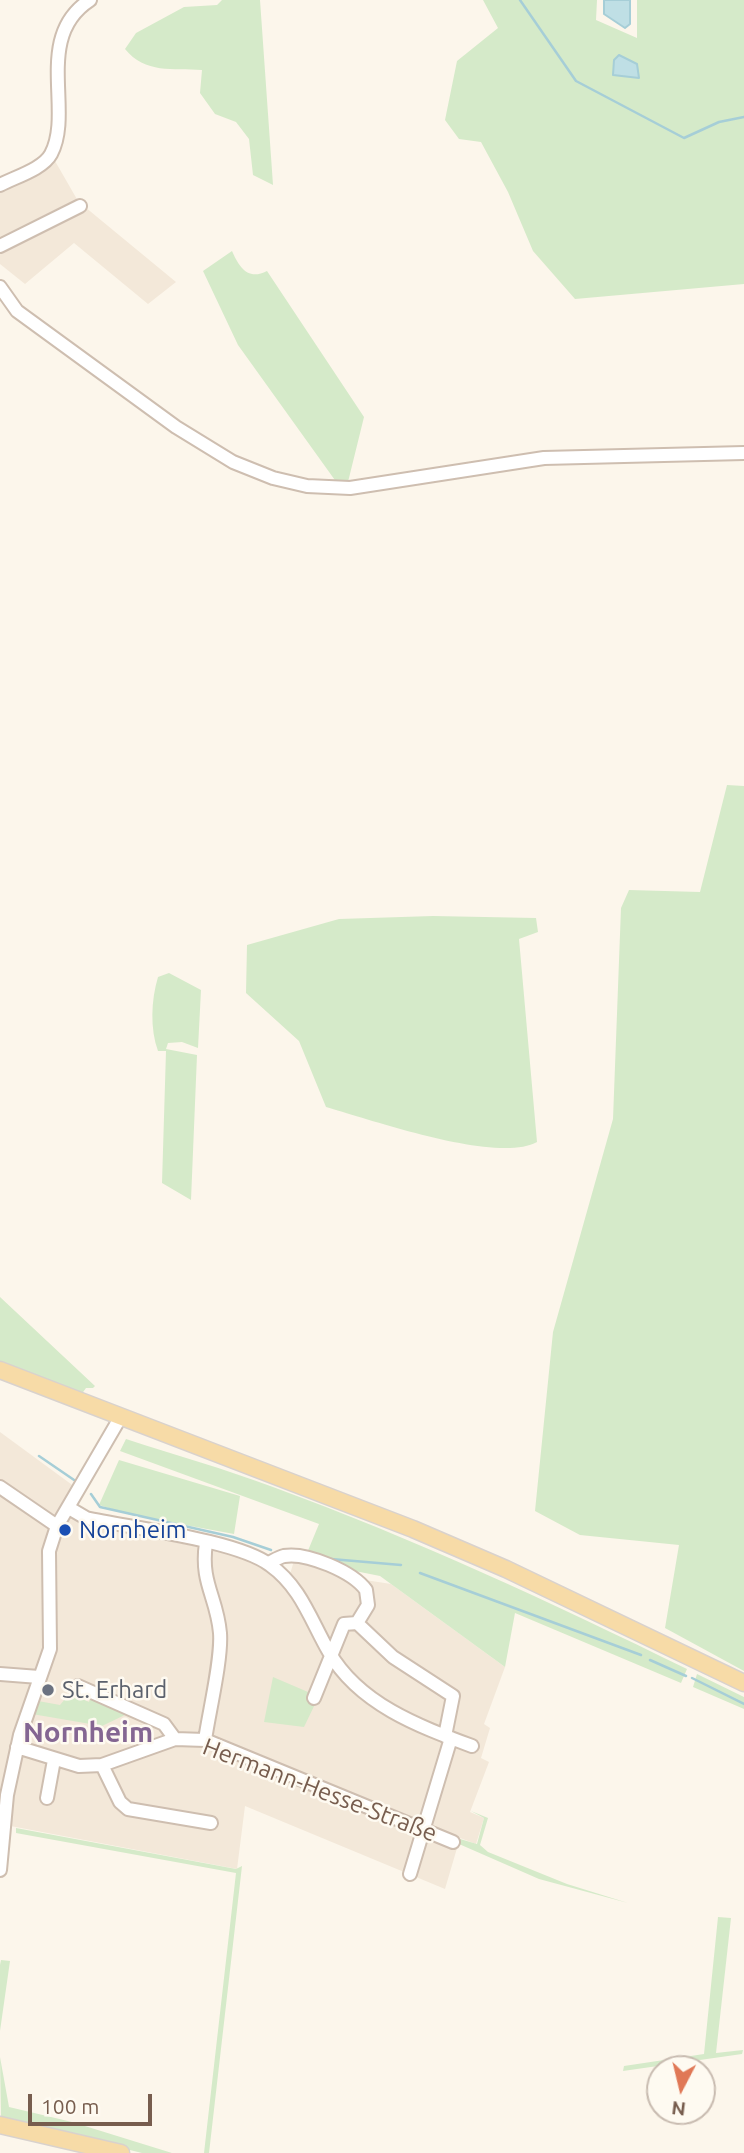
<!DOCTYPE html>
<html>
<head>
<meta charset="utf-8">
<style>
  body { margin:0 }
  #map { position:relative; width:744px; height:2153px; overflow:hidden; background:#fcf6eb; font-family:Ubuntu,sans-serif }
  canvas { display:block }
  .north { position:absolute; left:646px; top:2055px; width:70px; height:70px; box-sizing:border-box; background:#fefaf1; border:2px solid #c8bbb0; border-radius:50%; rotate:187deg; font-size:19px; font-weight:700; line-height:28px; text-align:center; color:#775d4e }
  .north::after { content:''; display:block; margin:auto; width:24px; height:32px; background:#e07856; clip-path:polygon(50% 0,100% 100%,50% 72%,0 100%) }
  .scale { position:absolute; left:28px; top:2094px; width:124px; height:32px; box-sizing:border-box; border:4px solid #775d4e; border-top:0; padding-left:9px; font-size:21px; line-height:24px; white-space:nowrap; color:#775d4e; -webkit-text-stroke:5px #fefaf1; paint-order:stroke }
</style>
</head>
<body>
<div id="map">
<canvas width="744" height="2153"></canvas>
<div class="north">N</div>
<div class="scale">100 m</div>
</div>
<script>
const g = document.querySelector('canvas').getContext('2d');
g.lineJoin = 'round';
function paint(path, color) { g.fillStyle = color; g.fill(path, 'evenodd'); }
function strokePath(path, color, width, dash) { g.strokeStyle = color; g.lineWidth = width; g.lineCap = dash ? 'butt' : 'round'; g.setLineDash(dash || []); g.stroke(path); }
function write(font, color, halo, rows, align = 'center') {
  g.font = font + ' Ubuntu,sans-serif'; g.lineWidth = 5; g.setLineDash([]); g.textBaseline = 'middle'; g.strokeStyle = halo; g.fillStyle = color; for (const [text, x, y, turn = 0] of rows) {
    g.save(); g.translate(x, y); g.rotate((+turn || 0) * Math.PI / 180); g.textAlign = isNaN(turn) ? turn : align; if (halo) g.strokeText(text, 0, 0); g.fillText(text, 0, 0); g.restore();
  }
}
paint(new Path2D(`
  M55 161 82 208 85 207 176 282 148 304 74 243 25 284 0 264V189Z
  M0 1432 75 1487 61 1511 77 1522 232 1554 261 1566 280 1582 290 1574 294 1561 334 1569 352 1578 391 1584 505 1667 484 1724 490 1728 481 1758 489 1762 470 1812 484 1818 476 1844 460 1838 445 1889 245 1806 237 1869 0 1824Z`), '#f3e8d9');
paint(new Path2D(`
  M222 0H260L273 185 253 175 249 139 236 122 215 114 200 93 202 70C173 68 145 74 125 49L136 33 184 7 217 5Z
  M483 0H597L596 20 637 38V0H744V284L575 299 533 251 508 192 481 142 459 139 445 120 457 61 498 28Z
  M232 251C239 267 248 281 267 271L364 417 348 482 337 483 238 345 203 271Z
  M727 785 744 786V1671L665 1628 679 1545 580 1535 535 1511 553 1332 613 1119 621 908 629 890 700 892Z
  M433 916 536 918 538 932 519 939 537 1142C497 1164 372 1120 326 1107L299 1041 246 993 247 945 339 919Z
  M169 973 201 990 198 1048 182 1042 168 1043 166 1049 197 1055 191 1200 162 1183 166 1051H158C150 1029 151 1000 158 977Z
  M0 1297 95 1386 93 1388H86L81 1395 0 1365Z
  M126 1439C175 1455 225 1469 273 1487 415 1539 552 1603 687 1669L681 1683 515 1613 505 1667 380 1576 355 1571 307 1553 319 1524 120 1451Z
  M119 1460 240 1496 234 1534 131 1515 99 1505Z
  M697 1674 744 1697V1709L693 1687Z
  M273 1677 315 1695 317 1700 304 1727 264 1722Z
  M70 1693 89 1702 91 1696 129 1713 102 1726 32 1714 38 1701 60 1705Z
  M471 1811 488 1818 480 1845 488 1852 567 1884 628 1903 539 1879 459 1844 460 1839 477 1844 484 1818Z
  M16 1828 236 1869 242 1866 209 2153H204L236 1873 16 1833Z
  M718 1917 731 1918 716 2053 743 2050 742 2054 623 2071 624 2066 704 2054Z
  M1 1960 10 1961 0 2031V1965Z
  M0 2057 9 2107 72 2122 172 2153H142L1 2118Z`), '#d5eac9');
const water = new Path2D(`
  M604 0H630V24L625 28 604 14Z
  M619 55 637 64 639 78 613 75 614 60Z`);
paint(water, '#bfdfe5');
strokePath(water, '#a6ced7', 2);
strokePath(new Path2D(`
  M520 0 576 81 684 138 719 122 744 117
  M39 1456 77 1482
  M91 1494 100 1507 233 1537 271 1550
  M331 1559 401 1565
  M420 1573 641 1655
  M650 1660 686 1676
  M692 1678 744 1704`), '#a6ced7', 2.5);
const minor = new Path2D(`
  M0 185C15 177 43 169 51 154 74 111 33 37 90 0
  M0 246 80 206
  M0 287 17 311 176 427 233 462 273 478 307 486 350 488 544 458 744 453
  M0 1487 57 1526
  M69 1508 86 1518C131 1528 237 1540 270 1565 301 1587 311 1621 329 1652 359 1704 418 1726 472 1746
  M269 1563C273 1561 279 1557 284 1556 307 1552 353 1572 366 1590L368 1605 357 1623 344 1624 314 1698
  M357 1623 393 1657 453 1696 445 1736
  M0 1674 39 1677
  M78 1686 164 1724 175 1739 205 1740 453 1842
  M205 1740C209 1712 222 1659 220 1633 217 1597 200 1583 206 1543
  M17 1747 79 1766 102 1765 175 1739
  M102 1765 120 1802 128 1809 211 1823
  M47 1798 54 1760
  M0 1870 7 1795 20 1735 50 1649 49 1551 57 1526 120 1418
  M410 1874 451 1738`);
const major = new Path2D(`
  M0 1370 413 1529 506 1569 744 1683
  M0 2125 121 2153`);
strokePath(minor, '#cebeb0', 16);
strokePath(major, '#d9d2cd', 19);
strokePath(minor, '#fff', 12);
strokePath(major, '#f7dba7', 16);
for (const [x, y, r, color] of [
  [65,1530,7,"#1a4fb4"],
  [48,1690,7,"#6b7280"]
]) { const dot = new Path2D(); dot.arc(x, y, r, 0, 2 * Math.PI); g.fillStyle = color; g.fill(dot); strokePath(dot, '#fefaf1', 2.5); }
write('24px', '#164399', '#fefaf1', [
  ["Nornheim",79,1530]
], 'left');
write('24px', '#5b616d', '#fefaf1', [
  ["St. Erhard",62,1690]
], 'left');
write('24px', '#775d4e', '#fefaf1', [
  ["Hermann-Hesse-Straße",320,1790,21]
]);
write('bold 28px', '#846692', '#fefaf1', [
  ["Nornheim",88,1733]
]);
</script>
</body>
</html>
